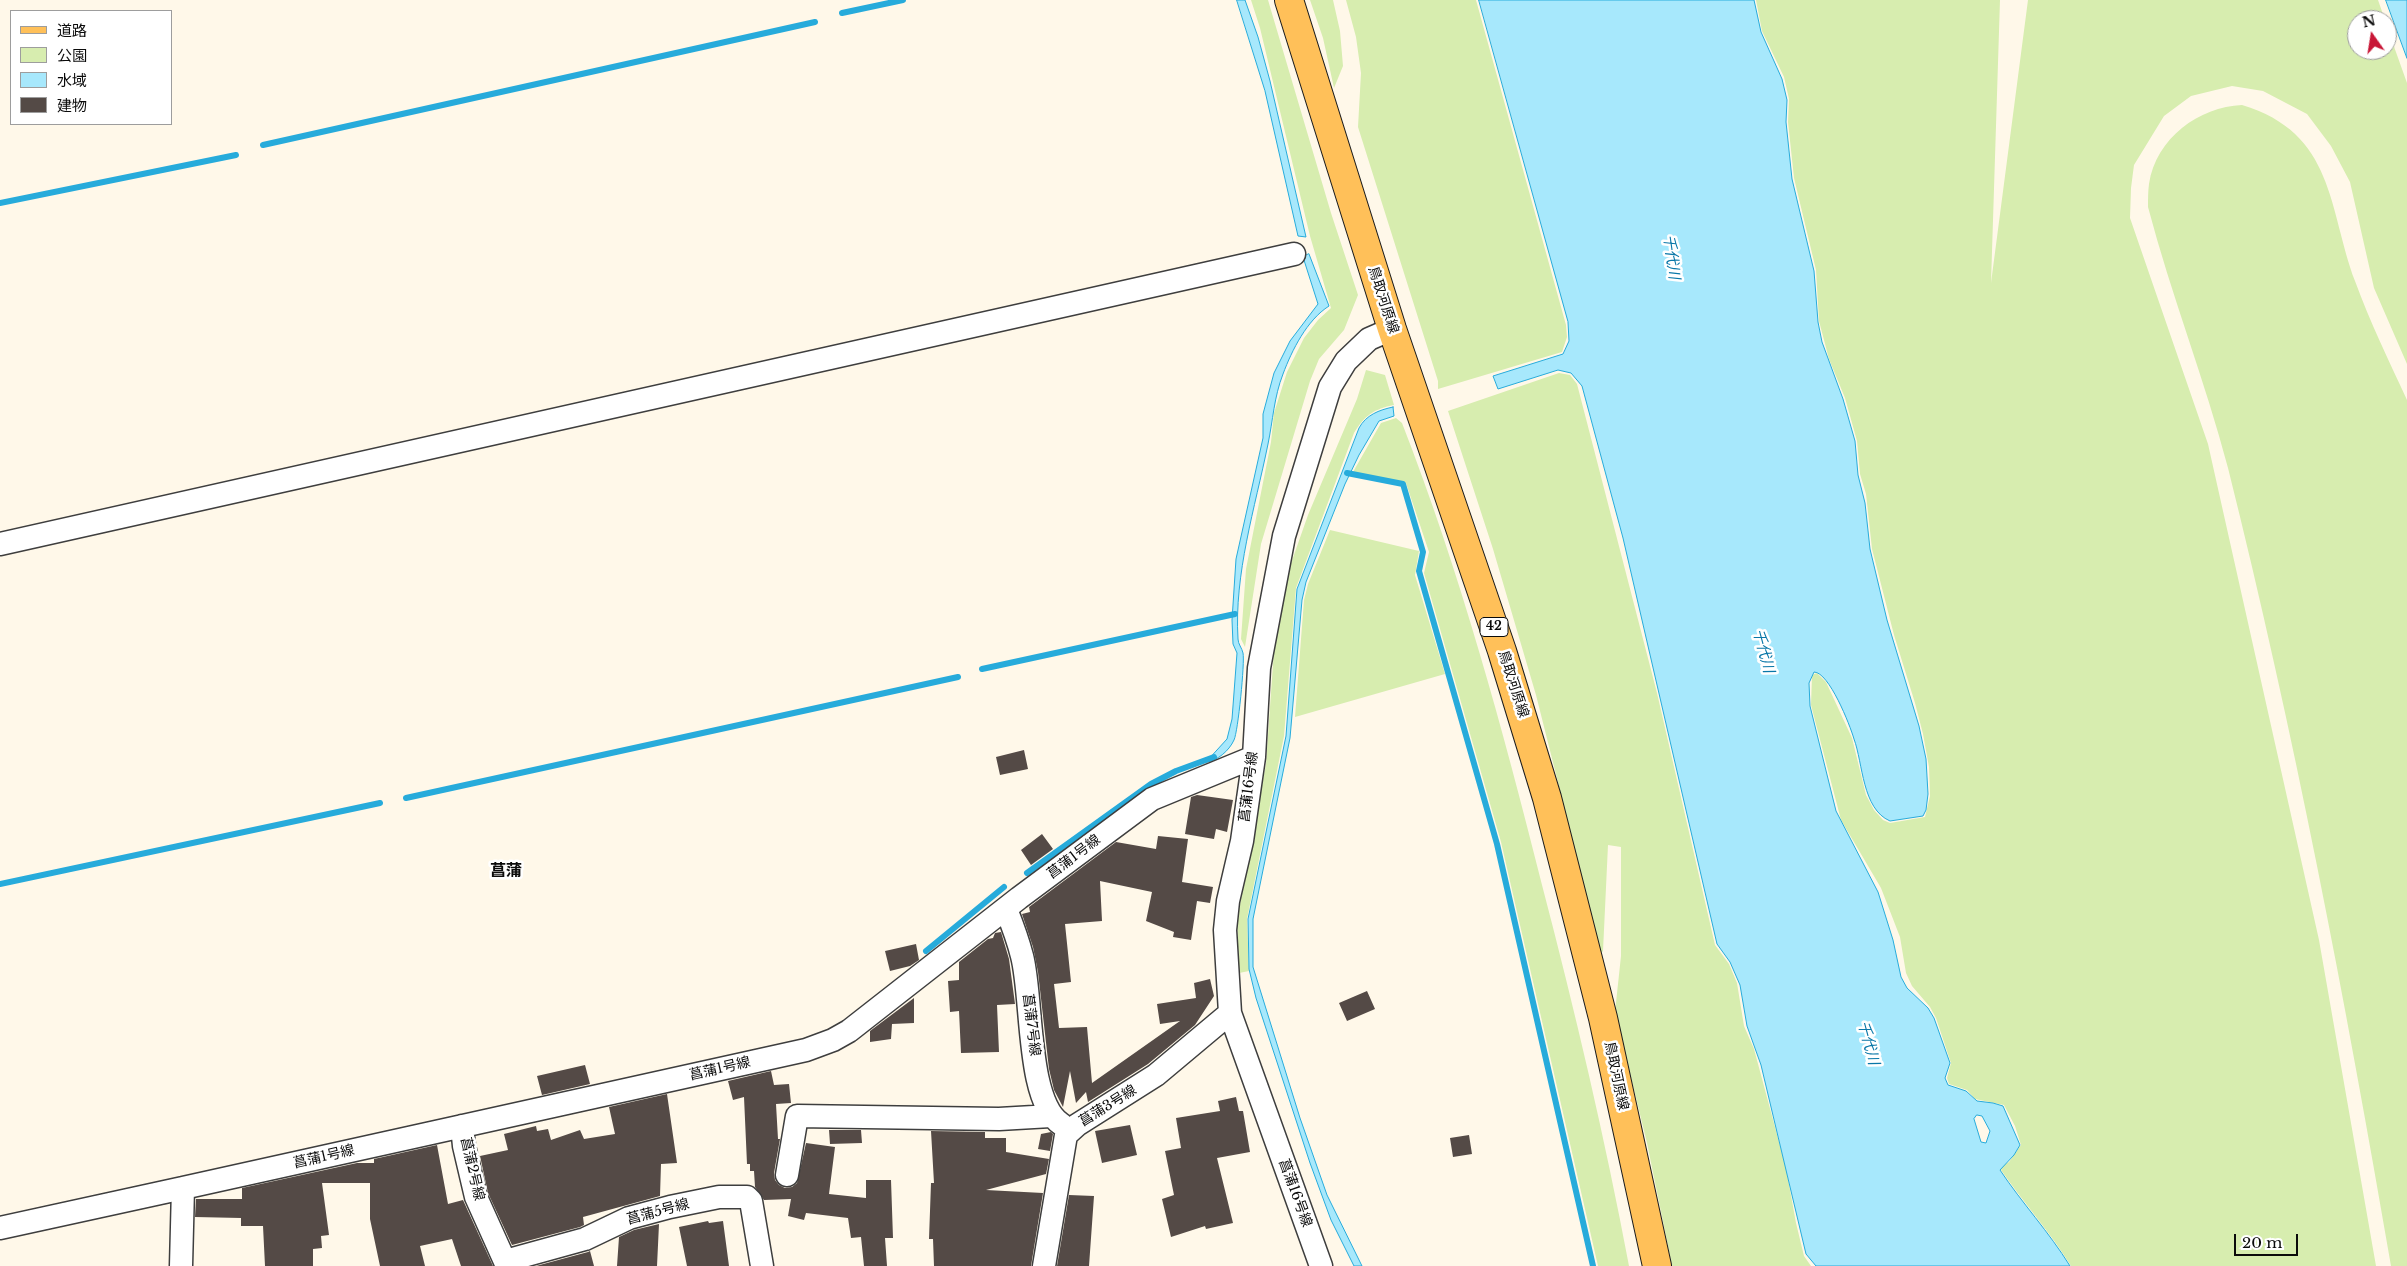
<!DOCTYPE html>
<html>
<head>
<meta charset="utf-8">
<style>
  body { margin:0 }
  #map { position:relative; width:2407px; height:1266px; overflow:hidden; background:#fff8e9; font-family:"Libre Baskerville","Noto Sans JP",serif }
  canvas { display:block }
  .legend { position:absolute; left:10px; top:10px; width:162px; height:115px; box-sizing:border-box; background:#fff; border:1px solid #9d9d9d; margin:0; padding:6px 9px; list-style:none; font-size:15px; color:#0b0b0b }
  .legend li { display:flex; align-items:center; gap:10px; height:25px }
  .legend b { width:25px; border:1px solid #9d9d9d }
  .north { position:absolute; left:2347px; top:10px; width:50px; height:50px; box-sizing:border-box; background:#fff; border:1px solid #9d9d9d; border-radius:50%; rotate:347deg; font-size:14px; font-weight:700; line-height:20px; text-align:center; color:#0b0b0b }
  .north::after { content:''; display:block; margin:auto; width:18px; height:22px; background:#c81636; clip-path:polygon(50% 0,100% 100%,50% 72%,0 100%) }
  .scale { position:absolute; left:2234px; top:1234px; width:64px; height:22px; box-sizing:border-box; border:2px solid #0b0b0b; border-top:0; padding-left:6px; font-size:15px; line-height:18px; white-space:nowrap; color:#0b0b0b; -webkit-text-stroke:4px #fff; paint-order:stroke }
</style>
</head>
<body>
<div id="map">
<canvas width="2407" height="1266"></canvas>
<ul class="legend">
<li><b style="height:6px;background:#ffc059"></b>道路</li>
<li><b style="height:14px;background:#d7edaf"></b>公園</li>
<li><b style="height:14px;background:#a7e8fc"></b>水域</li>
<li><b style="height:14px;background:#544a46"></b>建物</li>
</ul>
<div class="north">N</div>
<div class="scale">20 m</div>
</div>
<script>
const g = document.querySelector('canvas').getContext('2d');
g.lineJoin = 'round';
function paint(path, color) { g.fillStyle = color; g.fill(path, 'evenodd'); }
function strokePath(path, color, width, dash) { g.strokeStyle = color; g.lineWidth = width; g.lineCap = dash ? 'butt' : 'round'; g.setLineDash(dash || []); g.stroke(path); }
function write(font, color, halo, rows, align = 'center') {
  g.font = font + ' "Libre Baskerville","Noto Sans JP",serif'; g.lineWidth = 5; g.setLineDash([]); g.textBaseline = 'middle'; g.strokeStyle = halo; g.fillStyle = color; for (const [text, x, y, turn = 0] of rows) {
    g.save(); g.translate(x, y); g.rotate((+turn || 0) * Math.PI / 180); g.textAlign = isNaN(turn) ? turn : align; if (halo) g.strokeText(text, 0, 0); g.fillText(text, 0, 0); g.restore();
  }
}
paint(new Path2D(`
  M1251 0H1268L1331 213 1358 295 1344 330 1319 359 1310 381 1261 544 1245 647 1241 639 1246 569 1271 442 1274 413 1287 372 1304 338 1318 320 1331 308 1310 236 1260 28Z
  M1310 0H1333L1340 31 1343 66 1334 88 1323 38Z
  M1346 0H1476L1566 325 1567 337 1562 352 1438 389V381L1358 127 1361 73 1356 37Z
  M1756 0H2000L1991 283 2028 0H2378L2385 20H2357V50H2387V27L2407 83V364L2374 288 2350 182 2331 146 2307 114 2263 91 2232 86 2191 96 2164 116 2134 165 2131 188 2130 218 2208 444 2319 940 2376 1266H2071C2050 1232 2024 1203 2001 1170L2002 1166 2009 1162 2021 1145 2015 1126 2004 1105 1975 1099 1967 1090 1949 1084 1947 1078 1951 1063 1936 1018 1930 1007 1912 986 1906 973 1900 937 1881 888 1841 820 1811 705 1812 675 1817 673 1826 682 1852 738 1866 795 1874 810 1883 820 1890 823 1925 817 1930 796 1929 767 1923 734 1915 703 1894 635 1872 549 1866 494 1860 474 1857 441 1845 398 1829 359 1819 321 1816 270 1794 178 1788 122 1789 99 1784 77 1762 31Z
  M2242 105C2335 133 2328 208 2355 281 2370 322 2389 361 2407 400V1266H2391C2345 998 2294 732 2228 468 2205 380 2171 295 2148 207 2148 199 2148 191 2149 184 2156 138 2199 107 2242 105Z
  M1366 370 1385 375 1394 405C1374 409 1365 415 1354 433L1296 588 1284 736 1247 919 1249 971 1239 973 1237 920 1266 764 1274 650 1282 589 1308 515 1357 399Z
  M1559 373 1570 375 1577 384 1657 693 1715 945 1729 964 1737 983 1744 1026 1754 1049 1786 1168 1796 1223 1804 1256 1811 1266H1672L1647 1143 1615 1012 1621 956V847L1608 845 1603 951 1601 953 1536 695 1493 549 1448 411Z
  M1396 418 1402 423C1460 572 1503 729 1542 885 1575 1011 1605 1138 1629 1266H1598L1501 842 1424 573 1429 552 1406 483 1353 472 1381 423Z
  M1330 530 1419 551 1415 575 1445 674 1295 717 1304 600 1308 584Z`), '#d7edaf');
const water = new Path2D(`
  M1237 0H1245L1258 37 1270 81 1306 237 1298 236 1265 91Z
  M1479 0H1754L1761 32 1782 79 1787 100 1786 122 1792 179 1814 271 1818 322 1822 342 1843 399 1855 441 1858 475 1865 503 1870 549 1887 620 1919 726 1926 759 1928 794 1926 810 1923 816 1890 821C1862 809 1863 763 1854 739 1850 725 1829 672 1814 672L1809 683 1810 706 1836 811 1878 892 1893 940 1901 977 1907 988 1928 1008 1934 1018 1950 1063 1945 1078 1948 1085 1966 1091 1977 1101 1993 1103 2003 1106 2020 1145 2014 1155 2000 1170C2022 1203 2049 1232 2070 1266H1816L1806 1254 1761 1065 1747 1026 1740 985 1730 962 1717 944 1623 538 1582 386 1571 373 1558 370 1498 389 1493 376 1563 354 1569 341 1568 322ZM1977 1115 1982 1116 1990 1131 1986 1143 1981 1142 1974 1119Z
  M2386 0H2407V58Z
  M1309 254 1329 306C1307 320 1292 350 1283 374 1274 397 1273 420 1268 444 1255 508 1234 574 1238 639 1238 644 1242 648 1243 653 1245 662 1238 732 1234 740 1229 751 1217 761 1206 762L1227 739 1232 719 1237 653 1233 644 1232 620 1236 559 1263 438V414L1274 373 1290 341 1318 304 1303 257Z
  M1393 407 1394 416 1379 421 1359 455 1345 484 1306 582 1302 600 1290 738 1253 919V967L1300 1118 1327 1195 1362 1266H1354L1331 1220 1310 1163 1256 998 1249 969 1248 919 1286 736 1297 589 1359 428C1366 415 1379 410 1393 407Z`);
paint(water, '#a7e8fc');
strokePath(water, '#27abdb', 1);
strokePath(new Path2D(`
  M842 13 903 0
  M263 145 815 22
  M0 203 236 155
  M1347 473 1403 484 1423 552 1419 571 1497 844 1593 1266
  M982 669 1235 614
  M406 798 958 677
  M1027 873 1151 784 1176 771 1214 757
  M0 884 380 803
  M926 951 1004 887`), '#27abdb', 6);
paint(new Path2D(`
  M1024 750 1028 769 1000 775 996 757Z
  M1197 795 1233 800 1227 832 1216 829 1214 839 1185 834 1191 797Z
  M1042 834 1053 849 1031 865 1021 850Z
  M1158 836 1188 839 1182 882 1213 887 1210 903 1197 901 1191 940 1173 937 1174 932 1146 921 1152 892 1100 881 1102 921 1065 924 1071 982 1054 984 1059 1028 1087 1027 1092 1083 1180 1021 1160 1024 1157 1004 1196 998 1194 983 1210 979 1214 996 1195 1025 1148 1064 1088 1102 1086 1092 1076 1103 1070 1071 1063 1107 1054 1090 1049 1069 1038 972 1033 947 1022 914 1030 912 1029 907 1116 842 1156 849Z
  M1001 932 1009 959 1015 1004 997 1005 999 1052 961 1053 959 1011 950 1012 948 981 959 980V962L988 939 993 938 995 933Z
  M916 944 919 960 910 966 890 971 885 951Z
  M1367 991 1375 1009 1347 1021 1339 1003Z
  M914 998V1023L892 1024 891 1039 870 1042V1031Z
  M585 1065 590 1084 542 1095 537 1076Z
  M771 1071 774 1085 789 1084 791 1103 776 1104 778 1139H780L774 1173 775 1180 779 1185 785 1188 792 1187 797 1183 806 1143 835 1147 829 1194 866 1198V1180H891L893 1238H885L887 1266H864L861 1237 851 1238 848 1218 806 1213 804 1220 788 1216 791 1199 764 1200 755 1187 754 1171H750V1164H747L744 1097 733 1100 728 1081Z
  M667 1094 677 1163 661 1164 660 1196 583 1217 584 1225 580 1227 512 1245 488 1193 480 1156 508 1150 504 1134 536 1126 537 1131 548 1129 551 1140 580 1130 584 1139 615 1134 609 1107Z
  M1236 1097 1239 1111H1243L1250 1152 1217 1158 1233 1223 1206 1229 1205 1226 1171 1237 1162 1199 1174 1195 1165 1151 1181 1148 1176 1118 1220 1111 1218 1101Z
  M1130 1125 1137 1155 1102 1163 1095 1131Z
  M829 1130H861L862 1143 830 1144Z
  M931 1131 985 1132V1138H1006V1152L1049 1159 1046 1174 986 1190 1043 1193 1031 1266H934L933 1239H929L931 1183H934Z
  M1051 1132 1053 1134 1050 1151 1038 1149 1041 1134Z
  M1469 1135 1472 1154 1453 1157 1450 1138Z
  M437 1145 448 1204 463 1200 493 1266H461L452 1239 420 1246 425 1266H380L370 1219V1183H322L329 1235 321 1236 322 1248 313 1249V1266H265L263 1226H241V1218L195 1217 196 1199H242V1188L357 1163H374V1159Z
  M1069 1195 1094 1196 1089 1266H1057Z
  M708 1221 709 1223 723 1221 729 1266H687L679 1227Z
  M659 1224 657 1266H617L619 1237 634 1230Z
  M590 1251 594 1266H536L588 1252Z`), '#544a46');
const minor = new Path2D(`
  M0 544 1294 254
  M1006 909C1012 924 1018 940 1022 956 1033 997 1026 1101 1061 1124
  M462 1126 464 1146 476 1197 507 1266
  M787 1175 797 1116 999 1119 1051 1116
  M0 1228 183 1188
  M505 1261 585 1239 629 1218 670 1207 719 1197H747L751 1201 762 1266
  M181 1266 183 1188 806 1050 833 1040 849 1031 1019 898 1152 799 1254 757
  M1044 1266 1066 1135 1077 1125 1156 1075 1230 1013
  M1321 1266 1230 1013 1225 930 1228 901 1242 841 1254 757 1259 668 1284 536 1330 387 1346 361 1369 339 1392 329`);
const major = new Path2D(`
  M1289 0 1392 329 1502 651 1547 798 1603 1018 1657 1266`);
strokePath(minor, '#3e3e3e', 25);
strokePath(major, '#1c1c1c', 30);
strokePath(minor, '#fff', 22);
strokePath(major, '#ffc059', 28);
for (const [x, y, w] of [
  [1494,627,28]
]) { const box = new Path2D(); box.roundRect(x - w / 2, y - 9.5, w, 19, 4); g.fillStyle = '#fff'; g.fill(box); strokePath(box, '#0b0b0b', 1); }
write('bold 12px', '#0b0b0b', null, [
  ["42",1494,627]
]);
write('14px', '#0b0b0b', '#fff', [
  ["鳥取河原線",1383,300,72],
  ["鳥取河原線",1513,684,72],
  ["菖蒲16号線",1249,787,-83],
  ["菖蒲1号線",1074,857,-37],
  ["菖蒲7号線",1031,1025,83],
  ["菖蒲1号線",720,1069,-13],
  ["鳥取河原線",1616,1076,78],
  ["菖蒲3号線",1108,1106,-32],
  ["菖蒲1号線",324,1157,-13],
  ["菖蒲2号線",472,1169,77],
  ["菖蒲16号線",1295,1193,70],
  ["菖蒲5号線",658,1212,-15]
]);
write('italic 15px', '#0977a8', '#fff', [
  ["千代川",1671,257,82],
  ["千代川",1763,651,75],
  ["千代川",1868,1043,75]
]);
write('bold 16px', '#0b0b0b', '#fff', [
  ["菖蒲",506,871]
]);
</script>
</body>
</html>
